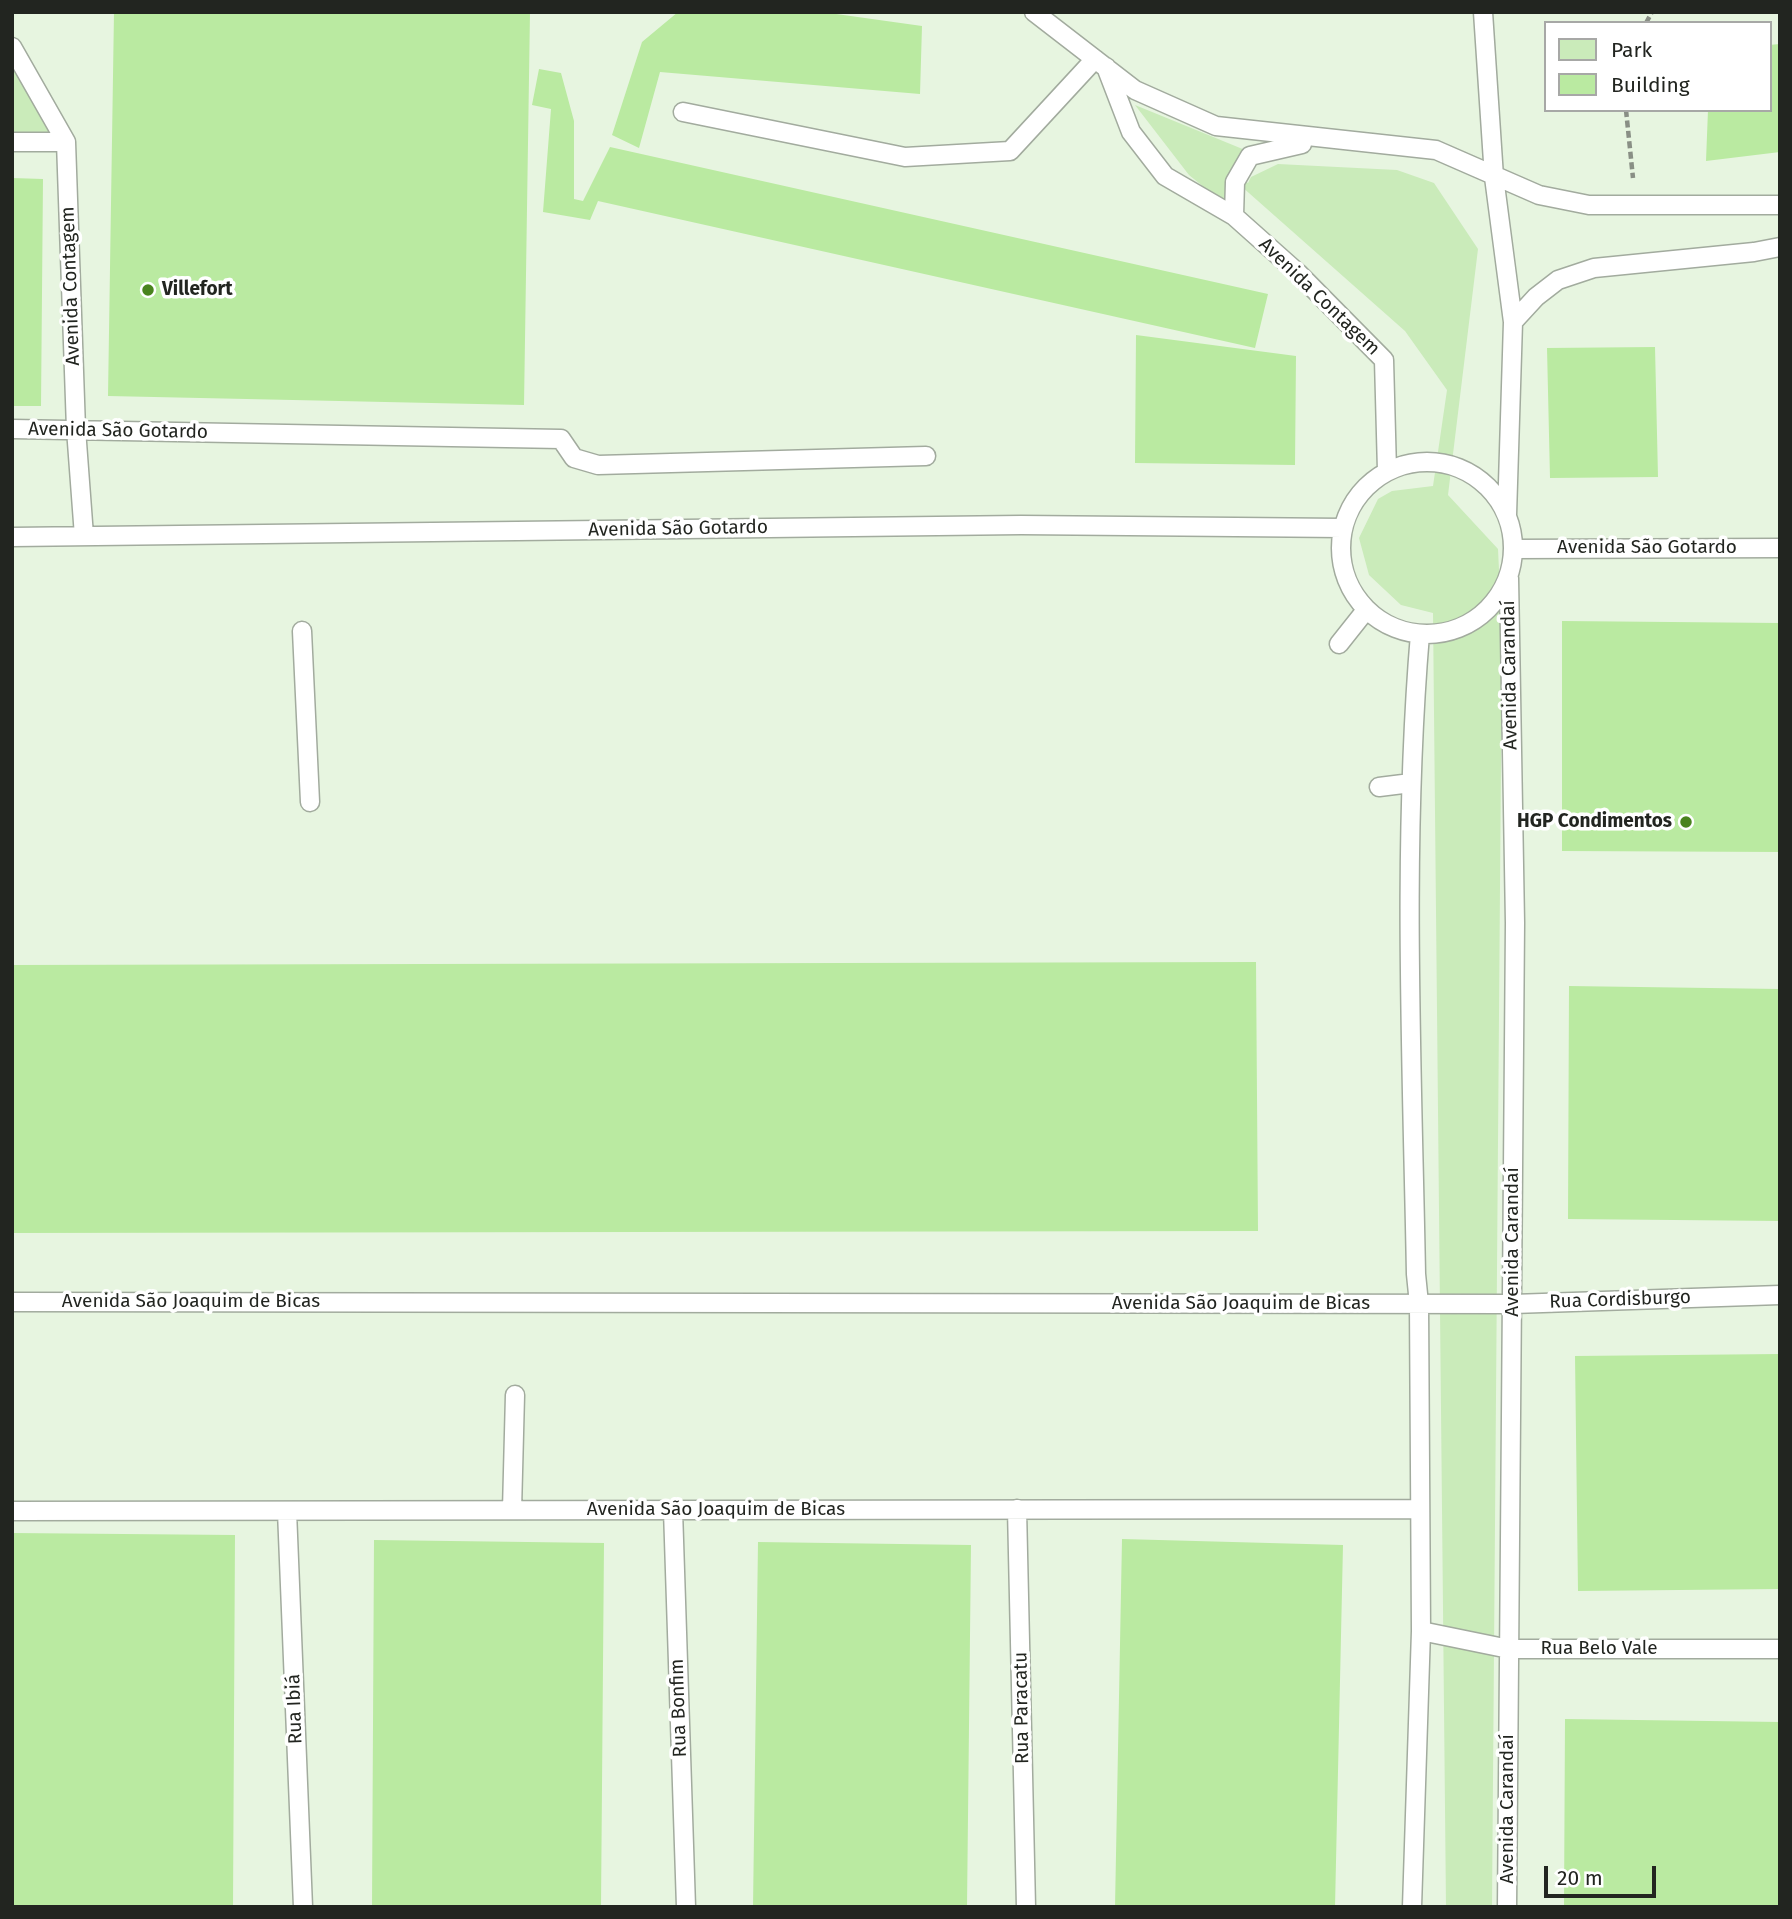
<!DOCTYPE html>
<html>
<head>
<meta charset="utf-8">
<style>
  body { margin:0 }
  #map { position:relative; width:1792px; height:1919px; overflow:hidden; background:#f3fcee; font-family:"Fira Sans",sans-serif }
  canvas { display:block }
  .frame { position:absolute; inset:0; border:14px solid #222520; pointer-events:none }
  .legend { position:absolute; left:1544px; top:21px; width:228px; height:91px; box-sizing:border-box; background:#fff; border:2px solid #a7a8a6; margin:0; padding:9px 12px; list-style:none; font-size:21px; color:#222520 }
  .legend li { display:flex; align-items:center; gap:14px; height:35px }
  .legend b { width:35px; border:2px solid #a7a8a6 }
  .scale { position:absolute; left:1544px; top:1866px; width:112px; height:32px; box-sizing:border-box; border:4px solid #222520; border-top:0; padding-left:9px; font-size:21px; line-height:24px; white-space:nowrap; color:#222520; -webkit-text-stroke:5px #fff; paint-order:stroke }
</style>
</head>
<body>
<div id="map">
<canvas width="1792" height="1919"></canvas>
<div class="frame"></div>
<ul class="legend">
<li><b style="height:19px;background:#caebba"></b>Park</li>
<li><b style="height:19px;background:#baeaa1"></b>Building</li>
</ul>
<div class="scale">20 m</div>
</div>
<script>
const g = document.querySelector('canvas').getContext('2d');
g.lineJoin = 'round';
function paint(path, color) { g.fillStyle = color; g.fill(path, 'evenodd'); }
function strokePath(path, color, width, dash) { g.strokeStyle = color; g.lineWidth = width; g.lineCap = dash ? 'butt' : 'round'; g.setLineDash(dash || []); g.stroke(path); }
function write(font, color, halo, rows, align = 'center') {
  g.font = font + ' "Fira Sans",sans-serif'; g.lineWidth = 7; g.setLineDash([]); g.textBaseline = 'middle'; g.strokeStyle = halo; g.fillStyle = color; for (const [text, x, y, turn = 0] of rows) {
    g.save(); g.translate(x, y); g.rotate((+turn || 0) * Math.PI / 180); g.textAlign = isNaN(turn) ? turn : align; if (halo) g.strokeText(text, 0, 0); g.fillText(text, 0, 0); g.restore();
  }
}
paint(new Path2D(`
  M12 12H1780V1907H12ZM1545 23H1769V110H1545Z`), '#e7f5e0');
paint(new Path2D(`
  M12 47 66 142 12 136Z
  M1135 105 1245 150 1232 171 1248 183 1251 177 1278 164 1397 170 1434 183 1478 249 1448 495 1498 549 1502 632 1492 1907H1446L1433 613 1401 605 1369 575 1359 538 1378 499 1392 491 1433 486 1447 390 1405 331 1232 178 1226 205 1189 175Z`), '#caebba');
paint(new Path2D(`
  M114 12H530L524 405 108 396Z
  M678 12H822L922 26 920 94 660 72 639 148 612 135 642 42Z
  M1780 44V152L1706 161 1708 110H1769V45Z
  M539 69 561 73 574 121V199L583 201 610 147 1268 294 1255 348 598 201 590 220 543 212 551 109 532 105Z
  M12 178 43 179 41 406H12Z
  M1136 335 1296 356 1295 465 1135 463Z
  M1655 347 1658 477 1550 478 1547 348Z
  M1562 621 1780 623V852L1562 851Z
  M1256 962 1258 1231 12 1233V965Z
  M1569 986 1780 989V1221L1568 1219Z
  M1780 1354V1589L1578 1591 1575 1356Z
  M12 1533 235 1535 233 1907H12Z
  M1122 1539 1343 1545 1335 1907H1115Z
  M374 1540 604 1543 601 1907H372Z
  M758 1542 971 1545 967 1907H753Z
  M1565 1719 1780 1722V1907H1564Z`), '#baeaa1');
const lane = new Path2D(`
  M1034 12 1135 90 1216 126 1436 150 1539 195 1589 205H1780
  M1483 12 1494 177 1513 322 1507 515
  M12 47 66 142
  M1106 67 1131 132 1165 176 1234 216
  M683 112 905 157 1010 151 1095 59
  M12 142H66L76 429 84 536
  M1302 144 1250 156 1235 182 1234 216 1298 273 1384 360 1387 471
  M1513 322 1536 297 1558 280 1594 268 1754 252 1780 247
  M12 429 561 439 574 458 598 465 926 456
  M1341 548a86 86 0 1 1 172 0a86 86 0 1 1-172 0Z
  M12 537 1021 525 1343 528
  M1513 549 1780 548
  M302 631 310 802
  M1339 644 1366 610
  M1379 787 1411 783
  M12 1302 1513 1304 1780 1295
  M1017 1509 1026 1907
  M512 1510 515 1395
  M673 1510 686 1907
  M12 1511 1419 1509
  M287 1511 303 1907
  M1421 1631 1509 1649H1780
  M1412 1907 1421 1631 1419 1304 1416 1274C1412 1061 1402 847 1420 634
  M1507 1907 1515 923 1509 578`);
strokePath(lane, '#a2ab9e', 21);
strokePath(new Path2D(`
  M1646 23 1652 12
  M1626 110 1633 178`), '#898f85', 4.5, [7, 3.5]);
strokePath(lane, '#fff', 18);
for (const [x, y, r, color] of [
  [148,290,7,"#49831e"],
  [1686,822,7,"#49831e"]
]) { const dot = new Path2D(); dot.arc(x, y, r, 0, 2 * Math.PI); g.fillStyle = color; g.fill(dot); strokePath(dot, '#fff', 2.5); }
write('19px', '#222520', '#fff', [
  ["Avenida Contagem",71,286,-92],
  ["Avenida Contagem",1319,297,44],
  ["Avenida São Gotardo",118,431,1],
  ["Avenida São Gotardo",678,529,-1],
  ["Avenida São Gotardo",1647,548],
  ["Avenida Carandaí",1510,675,-91],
  ["Avenida Carandaí",1513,1242,-90],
  ["Rua Cordisburgo",1620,1300,-2],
  ["Avenida São Joaquim de Bicas",191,1302],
  ["Avenida São Joaquim de Bicas",1241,1304],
  ["Avenida São Joaquim de Bicas",716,1510],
  ["Rua Belo Vale",1599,1649],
  ["Rua Bonfim",679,1708,-92],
  ["Rua Paracatu",1022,1708,-91],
  ["Rua Ibiá",295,1709,-92],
  ["Avenida Carandaí",1508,1809,-90]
]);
write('bold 19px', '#222520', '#fff', [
  ["Villefort",162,290],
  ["HGP Condimentos",1672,822,"right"]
], 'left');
</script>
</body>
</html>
